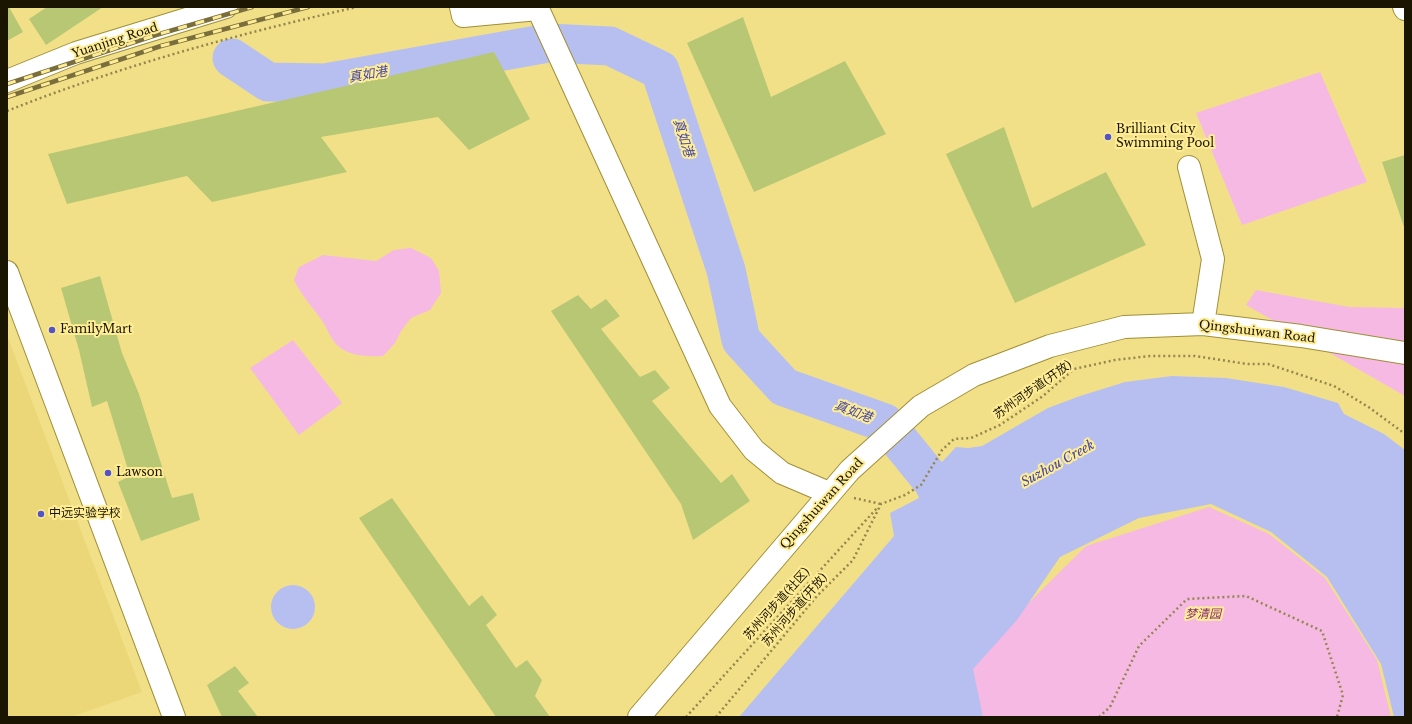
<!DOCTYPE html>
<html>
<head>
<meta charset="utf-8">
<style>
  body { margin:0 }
  #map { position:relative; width:1412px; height:724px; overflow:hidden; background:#f2e089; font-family:"Libre Baskerville",serif }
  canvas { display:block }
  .frame { position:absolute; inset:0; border:8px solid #1a1500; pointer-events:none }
</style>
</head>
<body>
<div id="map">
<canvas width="1412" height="724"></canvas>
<div class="frame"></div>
</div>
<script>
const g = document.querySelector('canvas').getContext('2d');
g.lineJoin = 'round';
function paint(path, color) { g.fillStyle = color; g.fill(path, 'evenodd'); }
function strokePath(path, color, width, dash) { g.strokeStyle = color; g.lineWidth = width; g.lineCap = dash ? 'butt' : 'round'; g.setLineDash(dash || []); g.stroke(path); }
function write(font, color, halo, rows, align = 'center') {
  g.font = font + ' "Libre Baskerville","Noto Sans SC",serif'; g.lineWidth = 4; g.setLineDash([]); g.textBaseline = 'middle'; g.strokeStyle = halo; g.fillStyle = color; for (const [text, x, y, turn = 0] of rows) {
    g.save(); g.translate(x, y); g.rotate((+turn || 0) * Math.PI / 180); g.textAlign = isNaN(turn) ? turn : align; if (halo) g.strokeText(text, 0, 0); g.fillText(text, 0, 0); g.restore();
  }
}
paint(new Path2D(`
  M7 335 142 692 71 717H7Z`), '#ebd777');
paint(new Path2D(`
  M1320 72 1367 182 1242 225 1196 113Z
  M411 248 431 258 439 271 441 293 430 310 411 318 401 331 395 343 383 356C365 357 341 356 331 337 327 330 325 324 320 318 311 305 301 295 294 280L299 267 323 255 376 261 394 250Z
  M1256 290 1349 307 1405 308V396L1246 305Z
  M293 340 342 403 299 435 250 368Z
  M1209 507 1269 534 1325 578 1377 660 1391 717H906L931 700 1086 546Z`), '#f5b9e3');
paint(new Path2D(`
  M1172 376 1226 378 1284 387 1338 403 1344 414 1384 434 1405 450V717H1394L1381 664 1327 577 1271 532 1211 504 1139 518 1060 557 1017 620 973 669 983 717H739L894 536 890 513 923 496 933 482 942 462 956 447 968 448 982 446 1048 408 1080 396 1125 382Z
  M271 607a22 22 0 1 1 44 0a22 22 0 1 1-44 0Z`), '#b7bff1');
strokePath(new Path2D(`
  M232 58 268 82 325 83 548 43 610 46 660 70 726 270 741 340 784 387 885 423 933 482 956 529`), '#b7bff1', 39);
paint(new Path2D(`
  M7 7H9L23 32 7 41Z
  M47 7H103L46 45 29 19Z
  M743 17 771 97 845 61 886 134 754 192 687 43Z
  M494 52 530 119 469 150 438 117 321 137 347 172 212 202 187 176 67 204 48 154Z
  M1004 127 1032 208 1106 172 1146 245 1015 303 946 154Z
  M1405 155V230L1382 162Z
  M100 276 122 353 139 394 172 498 193 493 200 520 141 541 118 482 130 476 107 401 92 407 79 350 61 288Z
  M578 295 591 309 606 299 620 316 601 329 640 377 655 370 670 388 652 401 721 483 732 474 750 501 693 540 681 504 551 311Z
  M392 498 469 606 482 595 497 615 486 625 516 668 527 660 542 680 535 696 550 717H496L359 518Z
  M235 666 249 683 238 691 258 717H222L207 685Z`), '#b7c774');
const minor = new Path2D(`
  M461 7 463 16 538 9 720 406 754 450 782 473 829 493
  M1404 7 1405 9
  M7 81 76 53 226 7
  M1189 167 1213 259 1203 324
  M7 272 174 717
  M639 717 850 470 921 406 974 375 1050 346 1124 327 1203 324 1301 336 1405 353`);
strokePath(minor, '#a08f37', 24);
strokePath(new Path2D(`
  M7 111C120 66 238 34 357 7
  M854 498 881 504
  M686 717 878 507
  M716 717 817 596 853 560 881 504 905 495 921 485 942 450 954 439 971 438 1000 425 1043 396 1074 369 1115 360 1150 356H1195L1247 364H1268L1334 386 1370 408 1405 434
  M1099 717 1110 707 1139 646 1187 599 1246 596 1322 631 1343 695 1337 717`), '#93874d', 2.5, [2, 3]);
strokePath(minor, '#fff', 22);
const rail = new Path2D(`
  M7 84 156 35 252 7
  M7 97 161 46 308 7`);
strokePath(rail, '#796e3c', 4.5);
strokePath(rail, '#ffed96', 3, [9]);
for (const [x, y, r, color] of [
  [1108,137,4,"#5252c9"],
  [52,330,4,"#5252c9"],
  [108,473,4,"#5252c9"],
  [41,514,4,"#5252c9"]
]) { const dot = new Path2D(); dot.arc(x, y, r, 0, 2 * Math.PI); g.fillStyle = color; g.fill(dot); strokePath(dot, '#ffed96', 1.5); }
write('12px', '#1a1500', '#ffed96', [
  ["Yuanjing Road",115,41,-18],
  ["Qingshuiwan Road",1257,332,7],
  ["苏州河步道(开放)",1033,390,-35],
  ["Qingshuiwan Road",822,504,-48],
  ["苏州河步道(社区)",777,604,-48],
  ["苏州河步道(开放)",795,610,-49]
]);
write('12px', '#1a1500', '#ffed96', [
  ["Brilliant City",1116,130],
  ["Swimming Pool",1116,144],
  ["FamilyMart",60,330],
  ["Lawson",116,473],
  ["中远实验学校",49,514]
], 'left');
write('italic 12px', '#882e74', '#ffed96', [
  ["梦清园",1203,615]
]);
write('italic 13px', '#4547a5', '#ffed96', [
  ["真如港",368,75,-10],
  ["真如港",683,138,72],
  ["真如港",853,412,20],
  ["Suzhou Creek",1058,464,-29]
]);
</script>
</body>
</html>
